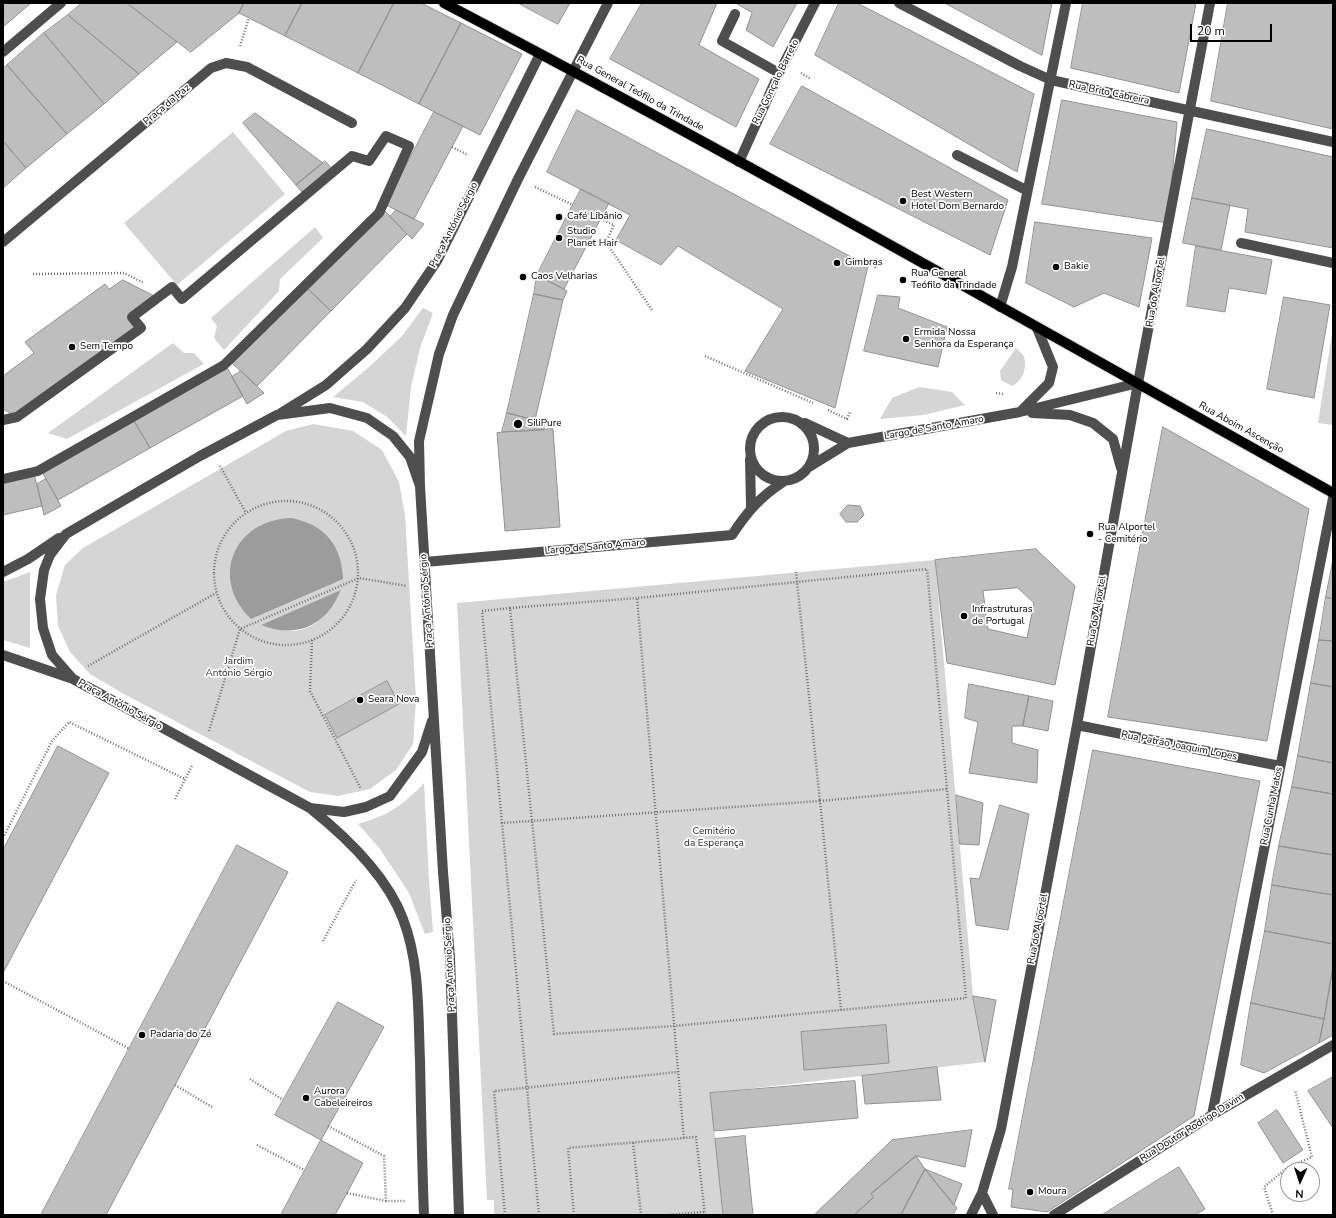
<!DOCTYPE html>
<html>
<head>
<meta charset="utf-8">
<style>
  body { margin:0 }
  #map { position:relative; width:1336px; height:1218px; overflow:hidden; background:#fff; font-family:"Nunito Sans",sans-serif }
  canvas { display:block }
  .frame { position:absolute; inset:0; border:4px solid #000; pointer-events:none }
  .north { position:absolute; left:1280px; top:1162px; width:40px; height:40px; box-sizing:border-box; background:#fff; border:1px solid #999; border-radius:50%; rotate:183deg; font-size:11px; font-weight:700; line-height:16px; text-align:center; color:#000 }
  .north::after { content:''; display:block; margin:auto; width:14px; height:18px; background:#000; clip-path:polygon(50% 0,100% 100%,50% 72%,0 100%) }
  .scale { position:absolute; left:1190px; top:24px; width:82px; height:18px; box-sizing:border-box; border:2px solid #000; border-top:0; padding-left:5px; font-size:12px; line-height:14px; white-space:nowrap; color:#000; -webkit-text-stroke:3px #fff; paint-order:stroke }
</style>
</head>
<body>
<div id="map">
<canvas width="1336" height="1218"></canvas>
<div class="frame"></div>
<div class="north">N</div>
<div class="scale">20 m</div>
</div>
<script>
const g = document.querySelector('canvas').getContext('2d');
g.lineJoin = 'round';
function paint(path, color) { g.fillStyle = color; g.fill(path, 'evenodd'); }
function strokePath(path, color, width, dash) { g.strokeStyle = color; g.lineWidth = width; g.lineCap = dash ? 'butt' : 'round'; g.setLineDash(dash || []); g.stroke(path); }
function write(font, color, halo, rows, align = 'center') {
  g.font = font + ' "Nunito Sans",sans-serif'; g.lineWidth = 3.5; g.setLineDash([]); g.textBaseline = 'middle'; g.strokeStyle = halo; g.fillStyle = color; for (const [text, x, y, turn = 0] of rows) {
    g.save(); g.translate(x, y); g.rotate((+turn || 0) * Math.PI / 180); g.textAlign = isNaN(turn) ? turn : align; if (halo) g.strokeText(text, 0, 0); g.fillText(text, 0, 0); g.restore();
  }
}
paint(new Path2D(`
  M233 132 285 194 177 285 124 223Z
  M315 227 323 238 280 279 279 291 224 350 214 338 217 326 211 318Z
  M423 308 433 313 420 348 411 387 406 436 387 417 363 402 333 397 368 368 402 336Z
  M1333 327V425L1318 423Z
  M173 343 184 353H194L204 364 67 439 48 433Z
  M1016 348C1018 350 1022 353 1023 355 1029 366 1022 382 1012 386L1001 380 1000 371Z
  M919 387 952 392 965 405 924 415 880 419 892 398Z
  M313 424 353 431 382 450 399 482 405 515 416 699 413 744 396 770 370 789 338 796 310 792 122 693 90 674 70 652 58 626 56 595 65 565 83 548 286 431ZM341 591C331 609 317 631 292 631 282 631 271 627 261 625ZM387 681 399 704 337 738 325 715Z
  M935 560 973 996 985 1062 711 1093 723 1215H494V1200H487L457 603Z
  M30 572V648L3 640V582Z
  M424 783 429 880 433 932 425 934 409 893 380 849 358 824C389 815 402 806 424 783Z`), '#d5d5d5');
paint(new Path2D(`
  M291 518C324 524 342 545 343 579L251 619C209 578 234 520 291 518Z
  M341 590C326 626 297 639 261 625Z`), '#9c9c9c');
const building = new Path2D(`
  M3 3H31L3 27Z
  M82 3H127L177 42 139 74 68 15Z
  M127 3H244L239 13 191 52Z
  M244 3H302L285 36 239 13Z
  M302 3H394L358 73 285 36Z
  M394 3H421L461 23 419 104 358 73Z
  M518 3H570L558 24Z
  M642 3H717L699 45 759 79 736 127 610 59Z
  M736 3H797L773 47 746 30 752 13Z
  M839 3H857L1034 94 1017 172 815 55Z
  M945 3H1052L1042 55Z
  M1083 3H1196L1179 93 1071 68Z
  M1228 3H1333V129L1211 101Z
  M68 15 139 74 104 104 44 33Z
  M461 23 522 54 480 135 419 104Z
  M44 33 104 104 67 134 7 65Z
  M7 65 67 134 26 168 3 141V69Z
  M802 86 1008 200 990 255 770 144Z
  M1062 100 1177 122 1168 223 1042 204Z
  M577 110 868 266 835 408 745 371 783 309 678 246 661 265 616 240 630 215 547 172Z
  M434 112 463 126 414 219 386 205Z
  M255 113 323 163 296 185 243 123Z
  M1207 129 1333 157V248L1245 232 1248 209 1192 198Z
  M3 141 26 168 3 188Z
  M325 161 334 171 305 196 296 185Z
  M581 189 609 203 564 289 537 275Z
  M1192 198 1230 205 1221 250 1183 243Z
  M384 210 407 234 331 311 307 288Z
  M396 210 424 224 412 239 390 217Z
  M1035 222 1152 238 1139 307 1104 293 1074 307 1026 283Z
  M1196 246 1272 260 1266 294 1229 288 1225 312 1187 306Z
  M537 275 567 291 563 300 534 294Z
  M123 280 158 298 132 317 141 328 17 417 3 409V376L34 353 25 342 105 284 109 289Z
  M307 288 331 311 257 386 233 364Z
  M534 294 563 300 535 420 507 413Z
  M878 295 900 297 898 308 947 327 938 367 864 351Z
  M1284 297 1330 305 1314 398 1267 389Z
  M228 369 243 396 150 448 134 421Z
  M241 371 264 393 247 404 232 377Z
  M507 413 535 420 544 419V430L502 432Z
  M134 421 150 448 58 500 42 472Z
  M1163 427 1309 509 1267 741 1108 717Z
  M553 429 560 527 505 531 497 433Z
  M34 474 42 506 3 515V481Z
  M46 479 61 506 44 515 37 484Z
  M848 505 860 506 864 515 857 522H846L840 514Z
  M1036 549 1075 586 1055 685 947 663 935 560ZM1018 588 1034 603 1027 638 988 629 983 591Z
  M1333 560V599L1326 597Z
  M1326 597 1333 599V641L1319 640Z
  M1319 640 1333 641V687L1311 683Z
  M387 681 399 704 337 738 325 715Z
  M1311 683 1333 687V763L1298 756Z
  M969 684 1029 696 1023 726H1012V743L1038 750 1037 783 969 773 978 722 965 718Z
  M1029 696 1053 701 1048 731 1023 726Z
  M58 746 109 773 3 973V850Z
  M1093 750 1260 781 1194 1116 1047 1212 1011 1207 1013 1189H1009Z
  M1298 756 1333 763V794L1292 787Z
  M1292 787 1333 794V855L1279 846Z
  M956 795 983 803 979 845 960 844Z
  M1000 805 1029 814 1008 930 976 925 970 878 979 879Z
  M237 845 288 872 175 1085 106 1215H41Z
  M1279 846 1333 855V895L1272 885Z
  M1272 885 1333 895V944L1265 931Z
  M1265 931 1333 944V967L1324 1019 1251 1003Z
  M1333 967V1035L1319 1043 1324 1019Z
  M973 996 996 1000 985 1062Z
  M338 1002 384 1027 321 1140 275 1115Z
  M1251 1003 1324 1019 1319 1043 1264 1073 1241 1065Z
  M886 1025 889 1063 804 1070 801 1032Z
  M937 1067 941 1100 865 1104 862 1076Z
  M1333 1077V1128L1308 1091Z
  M855 1081 858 1118 714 1131 710 1093Z
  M1277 1110 1303 1150 1283 1163 1258 1123Z
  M972 1130 965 1167 916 1156 871 1194 874 1197 854 1215H814L892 1140Z
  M745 1136 753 1215H723L715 1139Z
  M321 1140 363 1163 347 1193 335 1215H281Z
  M916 1156 925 1169 901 1215H854L874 1197 871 1194Z
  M1179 1167 1205 1209 1195 1215H1102Z
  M925 1169 957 1208 953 1215H901Z
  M925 1169 962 1184 954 1205Z`);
paint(building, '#bebebe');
strokePath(building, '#929292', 1);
const major = new Path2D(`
  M444 3C744 160 1038 328 1333 493`);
strokePath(major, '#dbdbdb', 12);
strokePath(new Path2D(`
  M240 46 249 18
  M801 73 811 79
  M452 147 468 155
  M535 187 573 205
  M601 219 614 225 606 242 652 310
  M875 268 878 259
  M33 274 124 273 144 283
  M705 356 813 403
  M996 393 1004 394
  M828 410 847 419 850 412
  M220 466 246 513
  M214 573a72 72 0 1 1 144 0a72 72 0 1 1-144 0Z
  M510 608 637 598
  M312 640 310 691 361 789
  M88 666 216 593
  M209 731 240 629 359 578 407 586
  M175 799 192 766
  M502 823 482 611 510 608 554 1034 674 1026 966 998 927 569 637 598 684 1139
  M3 838 52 741 69 722 185 779
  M323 941 356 880
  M3 981 130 1049
  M841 1010 820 801 947 789
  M250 1079 283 1100
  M175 1085 212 1107
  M328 1126 384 1156 386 1201H405
  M633 1143 641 1215
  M257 1145 304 1170
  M347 1193 386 1201
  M505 1215 494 1091 678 1072
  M539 1215 502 823 820 801 796 572
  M574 1215 568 1148 696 1137 705 1215
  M667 1215 704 1212
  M1273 1215 1264 1187 1287 1168 1312 1157 1295 1090`), '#707070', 2.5, [1, 2]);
strokePath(new Path2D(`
  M899 3 1020 66 1051 80 1333 142
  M735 14 722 41 779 73
  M3 52 61 3
  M957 155 1026 190
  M739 162 779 73 815 3
  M3 242 211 68 226 63 247 67 352 123
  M1241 243 1333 263
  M1000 307 1012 267 1066 3
  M1020 412 1049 383 1053 367 1037 328
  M281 413 326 385 367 349 405 308 437 261 540 54
  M1032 413 1070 415 1093 423 1113 439 1121 468
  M750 449a32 32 0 1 1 64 0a32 32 0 1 1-64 0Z
  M3 420 17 417 141 328 132 317 172 287 182 299 352 156 369 161 386 136 409 146 379 213 224 365 38 471 3 479
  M805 423 848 443
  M750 459 751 507
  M809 467 848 443 1020 412 1138 383
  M420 486 410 457 393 436 367 418 330 408 277 415 200 456 66 534 50 555 44 570 40 599 43 628 52 655 73 679 310 808C345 836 387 876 403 919 420 963 418 1014 420 1060 421 1112 422 1163 424 1215
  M425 562 732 535C747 512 760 497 783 482
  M3 572 28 559 59 538
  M3 655 73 679
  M1077 725 1280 766
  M310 808 344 812 366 807 390 796 422 752 432 721
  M1212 1115 1333 498
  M982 1193 993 1215
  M459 1215 450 958 443 872 420 486 419 441 439 354 453 315 518 179 608 3
  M971 1215 982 1193 1001 1129 1077 725 1138 383 1210 3
  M1054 1215 1212 1115 1333 1045`), '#4e4e4e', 10);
strokePath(major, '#000', 10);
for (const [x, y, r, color] of [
  [903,201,4,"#000"],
  [559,217,4,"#000"],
  [559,238,4,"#000"],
  [837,263,4,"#000"],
  [1056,267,4,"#000"],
  [523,277,4,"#000"],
  [903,280,4,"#000"],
  [906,339,4,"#000"],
  [72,347,4,"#000"],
  [518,424,5,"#000"],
  [1090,534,4,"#000"],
  [964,616,4,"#000"],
  [360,700,4,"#000"],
  [142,1035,4,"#000"],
  [306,1098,4,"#000"],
  [1030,1192,4,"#000"]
]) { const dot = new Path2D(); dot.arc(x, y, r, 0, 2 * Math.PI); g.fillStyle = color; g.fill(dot); strokePath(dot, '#fff', 1.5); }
write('10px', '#000', '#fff', [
  ["Rua Gonçalo Barreto",776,82,-64],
  ["Rua Brito Cabreira",1109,93,12],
  ["Rua General Teófilo da Trindade",640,94,29],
  ["Praça da Paz",167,105,-40],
  ["Praça António Sérgio",454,225,-63],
  ["Rua do Alportel",1156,292,-80],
  ["Largo de Santo Amaro",934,428,-10],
  ["Rua Aboim Ascenção",1241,428,29],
  ["Largo de Santo Amaro",595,547,-5],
  ["Praça António Sérgio",427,601,-94],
  ["Rua do Alportel",1097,611,-80],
  ["Praça António Sérgio",120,705,29],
  ["Rua Patrão Joaquim Lopes",1179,746,11],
  ["Rua Cunha Matos",1272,806,-79],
  ["Rua do Alportel",1038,929,-79],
  ["Praça António Sérgio",450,965,-93],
  ["Rua Doutor Rodrigo Davim",1192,1128,-32]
]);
write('10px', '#000', '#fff', [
  ["Best Western",911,195],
  ["Hotel Dom Bernardo",911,207],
  ["Café Libânio",567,217],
  ["Studio",567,232],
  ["Planet Hair",567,244],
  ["Gimbras",845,263],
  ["Bakie",1064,267],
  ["Rua General",911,274],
  ["Teófilo da Trindade",911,286],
  ["Caos Velharias",531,277],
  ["Ermida Nossa",914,333],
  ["Senhora da Esperança",914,345],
  ["Sem Tempo",80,347],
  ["SiliPure",527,424],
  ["Rua Alportel",1098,528],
  ["- Cemitério",1098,540],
  ["Infrastruturas",972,610],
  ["de Portugal",972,622],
  ["Seara Nova",368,700],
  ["Padaria do Zé",150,1035],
  ["Aurora",314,1092],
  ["Cabeleireiros",314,1104],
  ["Moura",1038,1192]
], 'left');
write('10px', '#2c2c2c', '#fff', [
  ["Jardim",239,662],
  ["António Sérgio",239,674],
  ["Cemitério",714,832],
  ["da Esperança",714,844]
]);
</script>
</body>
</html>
